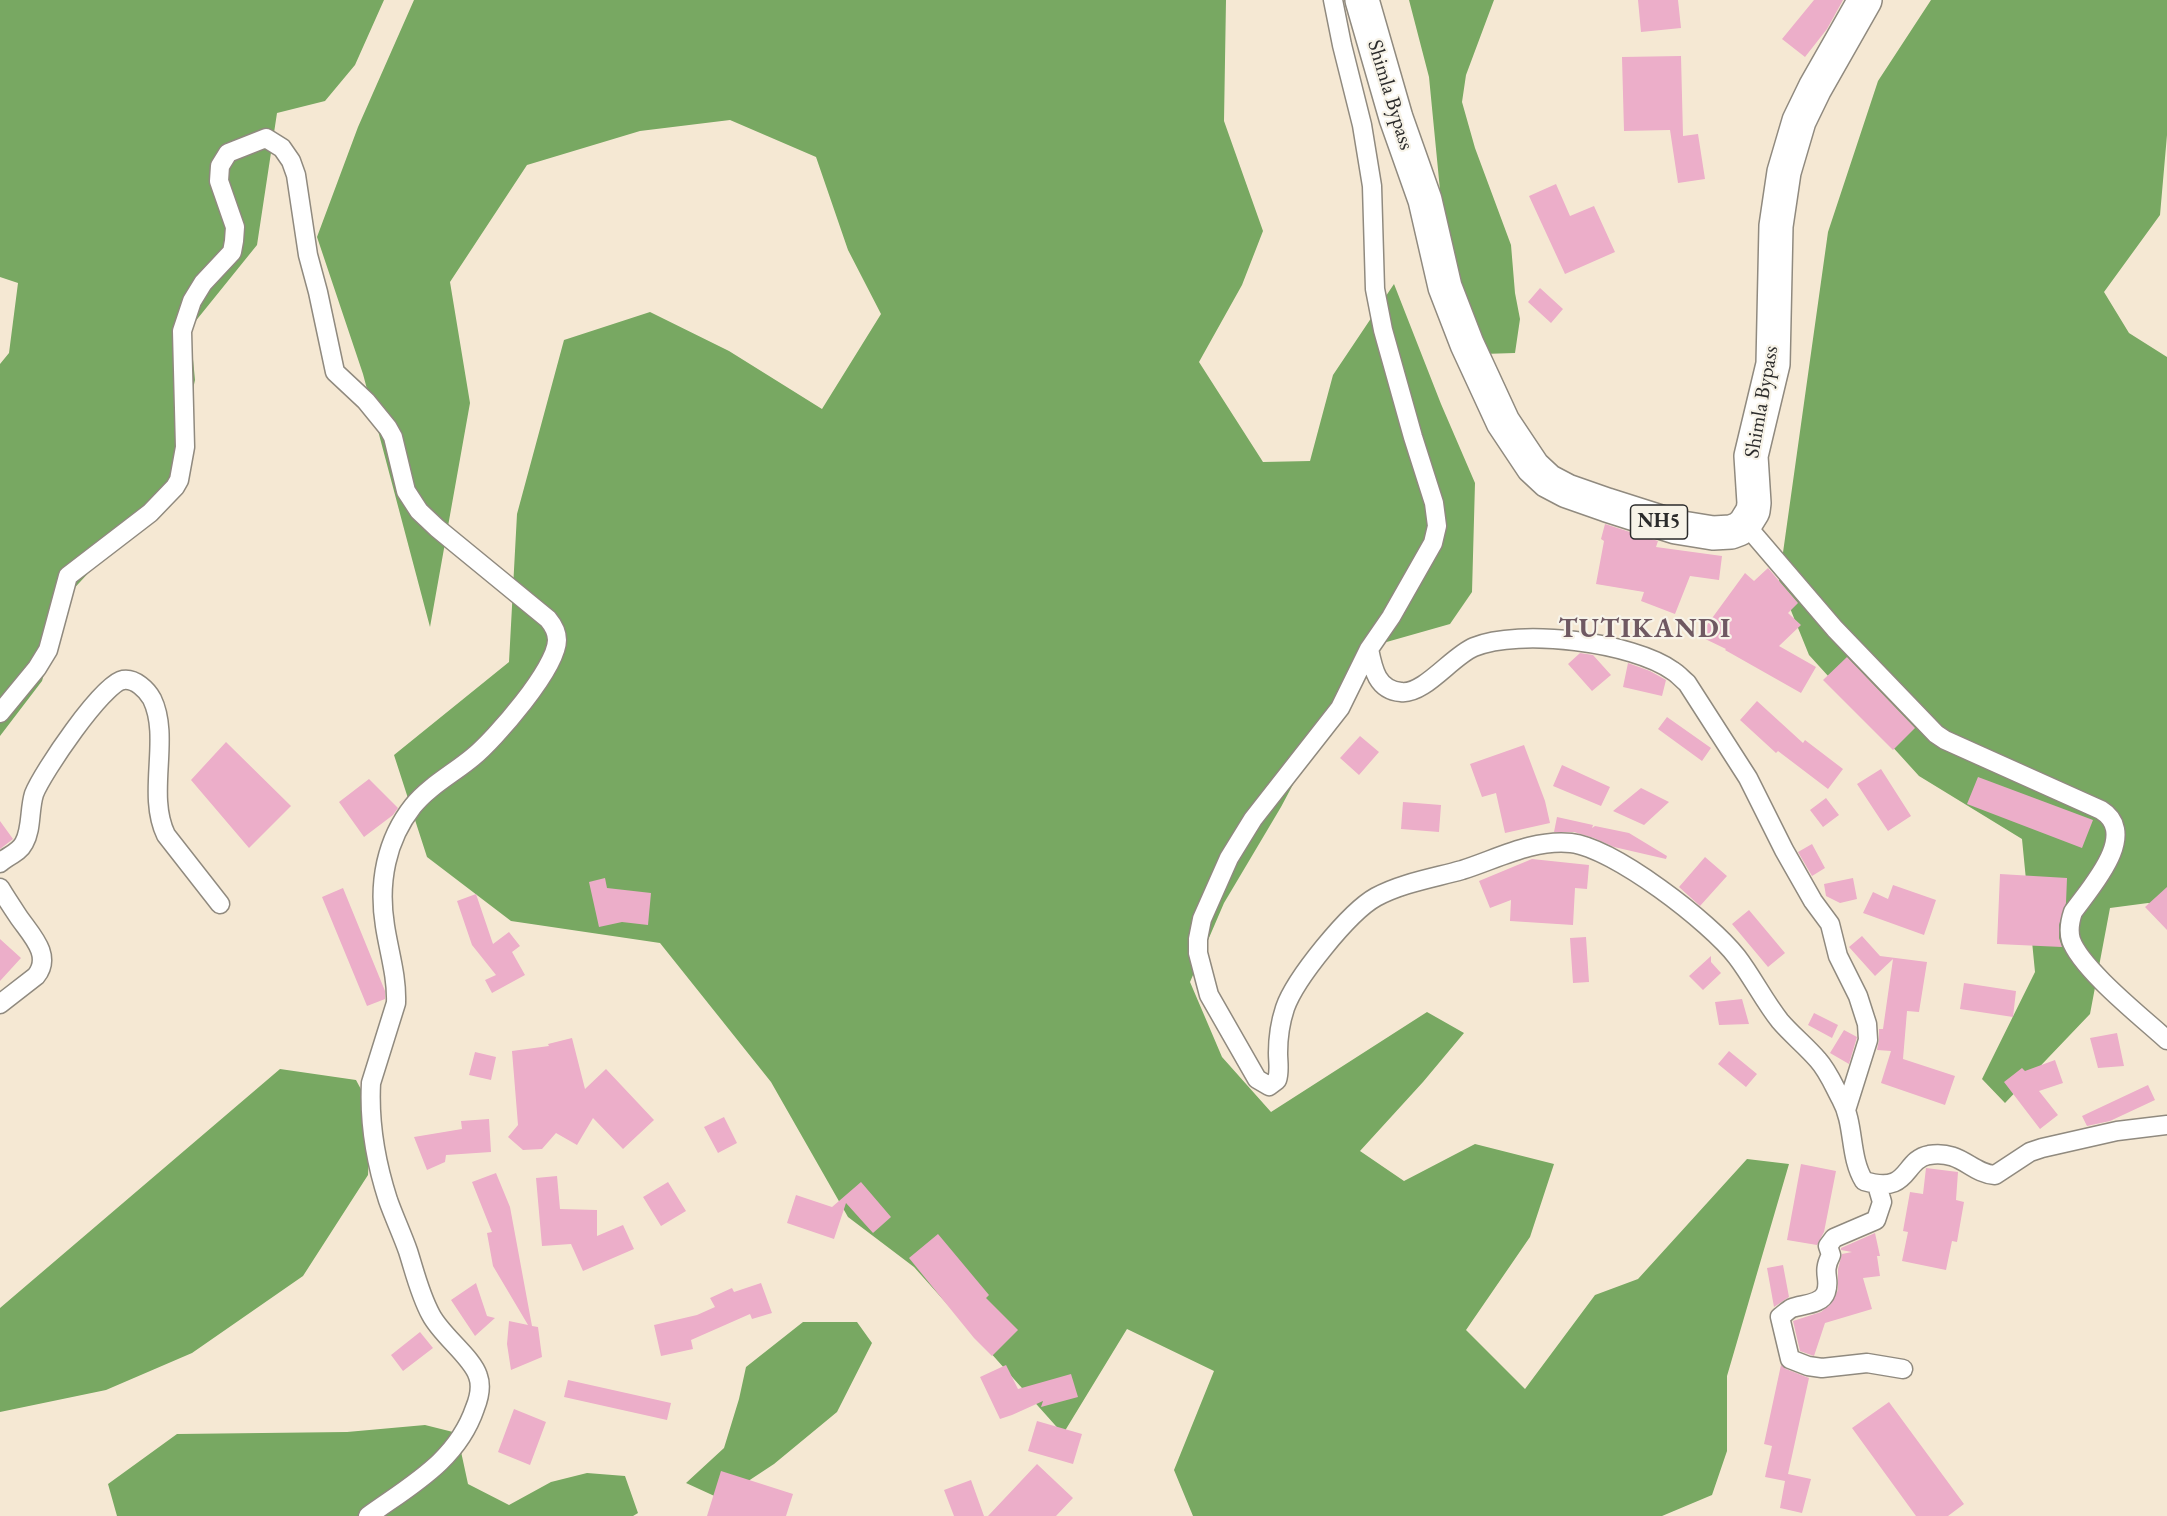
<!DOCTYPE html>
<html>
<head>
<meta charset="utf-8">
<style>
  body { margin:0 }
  canvas { display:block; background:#f5e8d3 }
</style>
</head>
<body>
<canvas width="2167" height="1516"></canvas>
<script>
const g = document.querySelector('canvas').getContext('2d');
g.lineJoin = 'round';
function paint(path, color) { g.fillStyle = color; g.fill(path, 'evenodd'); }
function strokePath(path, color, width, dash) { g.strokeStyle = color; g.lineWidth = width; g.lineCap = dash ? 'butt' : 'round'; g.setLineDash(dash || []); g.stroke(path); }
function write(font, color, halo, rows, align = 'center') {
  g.font = font + ' "EB Garamond",serif'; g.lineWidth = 4.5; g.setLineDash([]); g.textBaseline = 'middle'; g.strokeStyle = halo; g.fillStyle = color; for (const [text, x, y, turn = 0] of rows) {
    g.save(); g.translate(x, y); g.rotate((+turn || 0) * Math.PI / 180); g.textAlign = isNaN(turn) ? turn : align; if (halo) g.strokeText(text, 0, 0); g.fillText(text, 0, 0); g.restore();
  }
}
paint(new Path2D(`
  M0 0H384L355 65 325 101 277 113 257 245 190 328 195 380 172 483 67 596 42 681 0 736V364L9 353 18 283 0 277Z
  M414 0H1226L1224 121 1263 231 1242 285 1199 362 1263 462 1310 461 1333 375 1394 284 1441 404 1475 483 1472 592 1450 624 1376 645 1330 715 1281 807 1224 903 1190 982 1222 1057 1271 1112 1427 1012 1464 1033 1423 1082 1360 1151 1404 1181 1475 1144 1554 1164 1530 1237 1466 1330 1525 1389 1595 1295 1638 1279 1747 1159 1789 1164 1727 1376V1451L1712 1495 1662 1516H1193L1174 1470 1214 1371 1127 1329 1063 1434 914 1267 848 1217 771 1082 660 943 511 921 427 857 394 755 509 662 517 514 564 340 650 312 729 351 822 409 881 314 848 250 816 157 730 120 640 131 527 165 450 282 470 403 430 627 363 374 317 237 358 127Z
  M1409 0H1494L1466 75 1462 102 1475 148 1511 245 1515 293 1520 319 1515 353 1483 354 1447 262 1429 77Z
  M1931 0H2167V135L2160 215 2104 292 2129 333 2167 357V908L2148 903 2110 908 2090 1014 2005 1103 1982 1079 2035 972 2022 839 1919 776 1809 655 1779 581 1828 232 1878 81Z
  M280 1069 356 1080 371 1108 368 1175 303 1276 192 1353 106 1390 0 1412V1308Z
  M803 1322H857L872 1343 837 1412 774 1464 721 1499 686 1483 724 1448 739 1399 746 1367Z
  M425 1425 457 1433 468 1484 509 1505 551 1482 587 1473 625 1476 638 1513 633 1516H117L108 1484 177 1434 347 1432Z`), '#78a862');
paint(new Path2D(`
  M1638 0H1678L1681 28 1641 32Z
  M1814 0H1843L1827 29 1805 57 1782 39Z
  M1681 56 1683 136 1698 134 1705 179 1678 183 1670 130 1624 131 1622 57Z
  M1556 184 1570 216 1594 206 1615 252 1565 274 1529 196Z
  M1540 288 1563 309 1551 323 1528 302Z
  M1605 524 1658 541 1656 547 1722 556 1719 580 1690 576 1675 614 1641 601 1644 592 1596 584 1604 541 1601 539Z
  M1768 568 1798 603 1788 613 1801 625 1779 646 1816 667 1801 693 1725 650 1726 649 1699 636 1745 573 1754 581Z
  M1580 653 1593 655 1611 675 1592 691 1568 664Z
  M1847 657 1915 728 1893 750 1823 680Z
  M1628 663 1650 671 1666 680 1662 696 1623 687Z
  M1757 701 1803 743 1805 740 1843 769 1828 789 1778 751 1776 753 1740 720Z
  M1667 717 1711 748 1702 761 1658 729Z
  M1360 736 1379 752 1359 775 1340 758Z
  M226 742 291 806 249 848 191 780Z
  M1524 745 1545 801 1550 823 1505 833 1496 793 1482 797 1470 764Z
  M1562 765 1610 787 1601 806 1553 786Z
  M1881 769 1911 816 1888 831 1857 784Z
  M1978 777 2093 820 2082 848 1967 804Z
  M369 779 398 808 393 815 364 837 339 802Z
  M1641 788 1669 802 1644 825 1613 811Z
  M1826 798 1839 815 1823 827 1810 810Z
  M1403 802 1441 805 1439 832 1401 829Z
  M1557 817 1593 825 1592 828 1595 826 1629 833 1667 856 1666 859 1614 847 1594 838 1574 832H1554Z
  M0 821 13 839 0 849Z
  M1812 844 1825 868 1812 876 1798 852Z
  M1705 857 1727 876 1700 906 1679 887Z
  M1532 859 1589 865 1587 889 1575 888 1573 925 1510 921 1511 900 1490 908 1479 881Z
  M2000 874 2067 878 2066 903 2059 925V938L2062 947 1997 944Z
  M605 878 607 888 651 893 648 925 622 922 599 927 589 882Z
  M1853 878 1857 899 1840 903 1826 896 1824 884Z
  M1893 885 1936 900 1924 935 1863 913 1873 892 1888 899Z
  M2167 887V930L2145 907Z
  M343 888 385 991V999L367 1006 322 897Z
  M476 894 493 944 509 932 520 946 512 952 525 975 492 993 485 980 496 975 472 945 457 901Z
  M1749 910 1785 953 1768 967 1732 924Z
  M1862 936 1880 956 1927 962 1919 1012 1907 1011 1903 1059 1955 1076 1945 1105 1881 1083 1891 1051 1877 1050 1879 1040V1029H1883L1893 959 1875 976 1849 947Z
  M1586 937 1589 982 1573 983 1570 938Z
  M0 939 21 958 0 981Z
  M1711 956V962L1721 973 1703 990 1689 976Z
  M1964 983 2016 991 2013 1017 1960 1009Z
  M1742 999 1749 1024 1719 1025 1715 1002Z
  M1814 1013 1838 1025 1832 1038 1808 1025Z
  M1844 1030 1857 1037 1849 1064 1830 1053Z
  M2117 1033 2124 1066 2098 1068 2090 1038Z
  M572 1038 585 1089 606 1069 654 1120 623 1149 593 1118 577 1145 556 1133 542 1149 523 1150 508 1137 518 1125 512 1051 549 1046 548 1044Z
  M1729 1051 1757 1074 1746 1087 1718 1064Z
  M475 1052 496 1057 491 1080 469 1075Z
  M2055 1060 2063 1083 2039 1091 2058 1115 2040 1129 2004 1082 2022 1068 2025 1071Z
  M2148 1085 2155 1100 2110 1121 2087 1126 2082 1116Z
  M724 1117 737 1143 718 1153 704 1127Z
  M489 1119 491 1152 446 1155 445 1162 427 1170 414 1137 462 1129 461 1121Z
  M1801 1164 1836 1171 1824 1232 1817 1245 1787 1240Z
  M1926 1168 1958 1172 1956 1200 1964 1202 1957 1242 1952 1241 1946 1270 1902 1261 1908 1232 1903 1231 1910 1192 1923 1194Z
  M496 1173 510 1207 532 1326 538 1327 542 1357 511 1370 507 1344 509 1321 528 1325 493 1266 487 1233 492 1232 472 1182Z
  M557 1176 560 1209 597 1210V1236L623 1225 634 1249 583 1271 571 1244 542 1246 536 1178Z
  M668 1182 686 1211 661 1226 643 1197Z
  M861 1182 891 1217 873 1233 846 1203 834 1239 787 1223 796 1195 832 1207Z
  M1875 1233 1880 1256H1877L1880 1276 1863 1278 1872 1309 1825 1323 1814 1356 1800 1351 1793 1321 1821 1312 1831 1304 1838 1290V1269L1842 1254 1852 1252 1841 1250V1248Z
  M938 1234 989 1295 986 1298 1018 1330 992 1356 974 1338 909 1258Z
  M1783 1265 1789 1297 1774 1307 1767 1268Z
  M476 1283 487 1316 495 1318 475 1336 451 1300Z
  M761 1283 772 1313 752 1319 750 1314 691 1340 693 1349 661 1356 654 1325 697 1315 715 1307 710 1298 732 1288 734 1292Z
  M420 1332 433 1348 403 1371 391 1355Z
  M1006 1365 1018 1389 1071 1374 1078 1397 1041 1407 1043 1401 1012 1415 1000 1419 980 1377Z
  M1781 1365 1786 1369 1809 1378 1788 1474 1811 1479 1802 1513 1780 1508 1785 1481 1765 1477 1772 1446 1764 1444Z
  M568 1380 671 1403 667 1420 564 1397Z
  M1889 1402 1964 1504 1948 1516H1916L1852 1428Z
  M514 1409 546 1422 530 1465 498 1452Z
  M1037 1421 1082 1434 1073 1464 1028 1451Z
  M1037 1464 1073 1498 1056 1516H988Z
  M721 1471 793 1494 786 1516H707Z
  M971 1480 984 1516H954L944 1490Z`), '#ecaec9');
const street = new Path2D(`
  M1333 0 1342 45 1362 125 1372 186 1375 289 1383 330 1413 437 1434 503 1437 526 1433 543 1391 617 1369 649 1340 708 1253 819 1229 858 1202 919 1198 939V953L1209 995 1257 1079 1269 1086 1277 1080C1280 1071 1278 1062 1278 1053 1278 1038 1280 1023 1285 1008 1295 979 1349 912 1376 897 1402 883 1433 878 1462 870 1497 859 1533 839 1571 843 1614 848 1710 922 1737 957 1753 978 1764 1001 1780 1021 1792 1035 1806 1046 1818 1060 1828 1071 1834 1086 1841 1099 1855 1124 1849 1157 1864 1181 1911 1195 1902 1160 1929 1155 1962 1150 1970 1173 1995 1175L2030 1152 2042 1148 2117 1131 2167 1125
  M1745 524 1835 629 1936 734 1945 740 2101 810C2140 834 2090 888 2073 912 2070 921 2068 930 2071 940 2081 969 2143 1018 2167 1040
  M1369 649C1373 669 1377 690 1401 692 1424 695 1452 656 1474 647 1519 628 1633 642 1673 671 1678 674 1682 679 1687 683L1748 778 1784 850 1813 901 1830 924 1838 956 1858 996 1867 1024 1868 1040 1846 1110
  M0 713 37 668 48 650 68 576 150 513 175 487 179 480 185 447 182 331 192 301 203 283 232 252 234 241 235 227 219 181 220 166 228 153 266 138 282 148 291 161 296 175 308 255 318 292 335 372 366 401 388 428 393 437 406 491 419 511 437 528 548 619C553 625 557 632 557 640 557 668 495 739 473 757 454 773 429 786 413 806 386 840 378 883 385 926 389 952 397 976 396 1003L371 1083C369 1121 376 1163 388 1200 394 1217 402 1234 408 1251 415 1273 420 1295 431 1315 442 1336 472 1357 478 1376 482 1387 479 1398 475 1408 457 1461 411 1485 368 1516
  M0 863C7 856 19 853 24 843 32 829 29 810 34 794 42 773 103 683 123 680 135 678 147 690 152 699 171 738 146 794 166 835L220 904
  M0 888C6 898 12 907 18 916 30 934 53 955 36 976L0 1004
  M1877 1185 1882 1202 1876 1220 1834 1238 1828 1246 1831 1255C1821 1274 1831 1278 1826 1292 1822 1305 1802 1304 1792 1308 1788 1310 1784 1314 1780 1317L1790 1359 1808 1366 1822 1368 1867 1363 1903 1369`);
const highway = new Path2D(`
  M1362 0 1396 118 1425 200 1445 287 1467 344 1503 422 1533 467 1548 481 1567 491 1607 505 1676 527 1713 533 1731 532 1739 529 1745 524 1753 511 1754 503 1751 456 1773 364 1776 226 1784 172 1799 121 1815 88 1865 0`);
strokePath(street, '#908a7f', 21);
strokePath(highway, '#908a7f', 36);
strokePath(street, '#fff', 18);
strokePath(highway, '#fff', 33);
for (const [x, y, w] of [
  [1659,522,57]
]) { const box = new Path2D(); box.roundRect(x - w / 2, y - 17, w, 34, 4.5); g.fillStyle = '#f7f3e8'; g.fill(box); strokePath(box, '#2b2b2b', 1.5); }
write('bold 20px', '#2b2b2b', null, [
  ["NH5",1659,522]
]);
write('21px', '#2b2b2b', '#f7f3e8', [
  ["Shimla Bypass",1390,95,73],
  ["Shimla Bypass",1762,402,-80]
]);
g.letterSpacing = '1.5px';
write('bold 27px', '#6f5962', '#f7f3e8', [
  ["TUTIKANDI",1645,630]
]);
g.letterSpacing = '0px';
</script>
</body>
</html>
